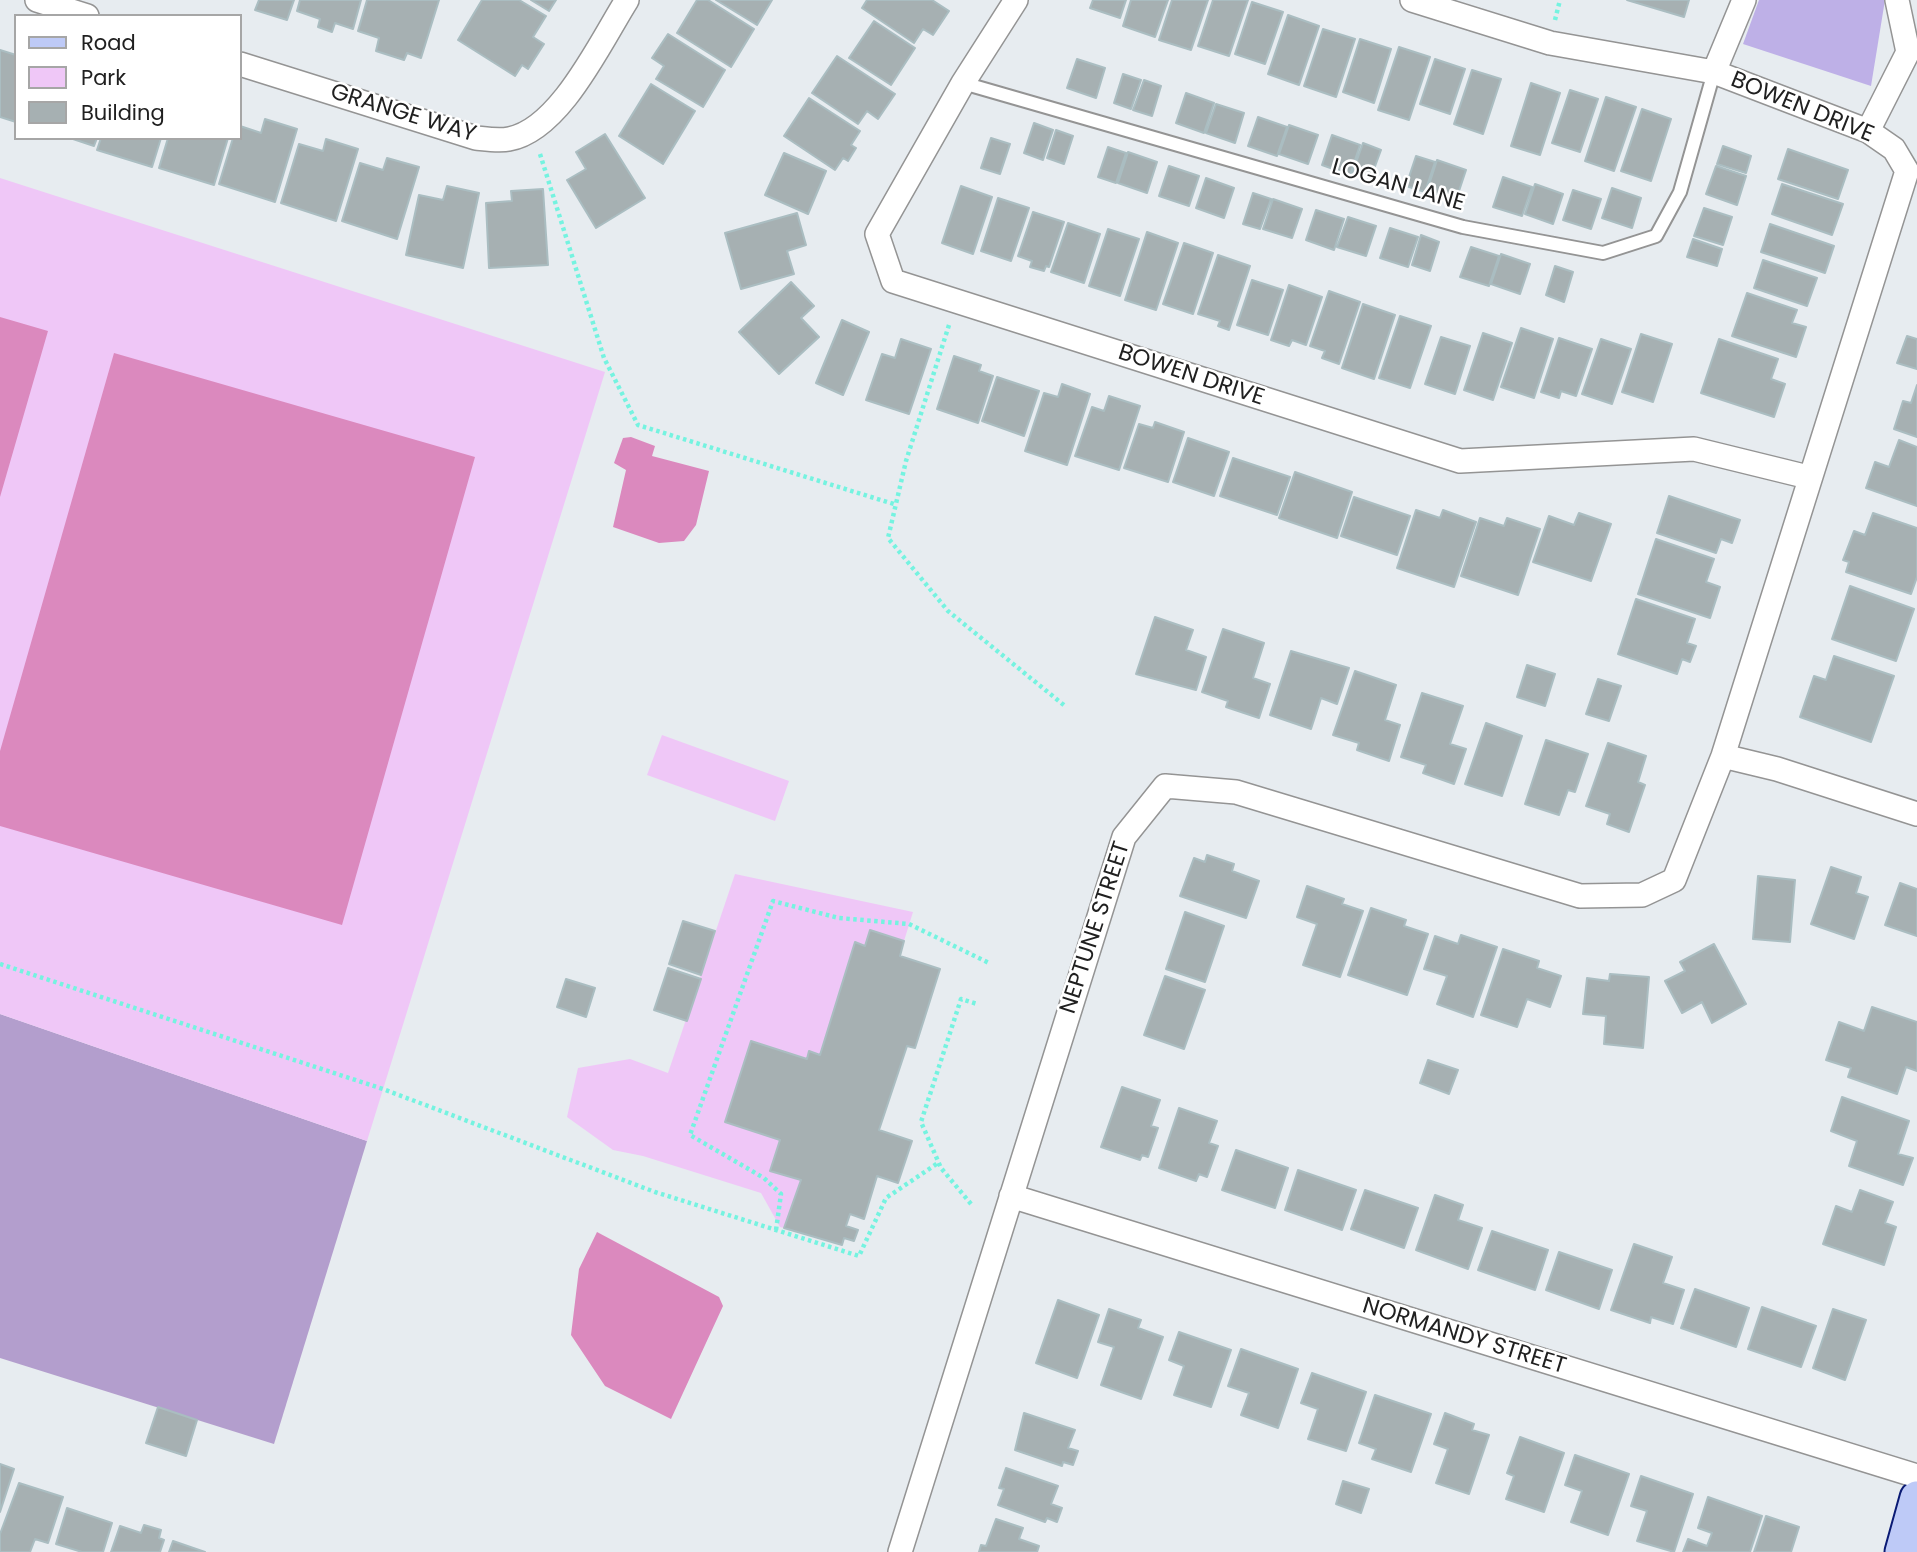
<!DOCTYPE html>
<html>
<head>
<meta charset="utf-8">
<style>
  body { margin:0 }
  #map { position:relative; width:1917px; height:1552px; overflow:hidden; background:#e7ecf0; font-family:Poppins,sans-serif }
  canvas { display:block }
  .legend { position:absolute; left:14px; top:14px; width:228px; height:126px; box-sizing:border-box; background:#fff; border:2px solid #a6a6a6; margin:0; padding:9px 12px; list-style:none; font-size:21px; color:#202020 }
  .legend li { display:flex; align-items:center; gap:14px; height:35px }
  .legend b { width:35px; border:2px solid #a6a6a6 }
</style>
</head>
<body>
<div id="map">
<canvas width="1917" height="1552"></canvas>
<ul class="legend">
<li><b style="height:9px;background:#becaf7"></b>Road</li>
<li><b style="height:19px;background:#efc7f7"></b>Park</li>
<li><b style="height:19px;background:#a6b0b2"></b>Building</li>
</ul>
</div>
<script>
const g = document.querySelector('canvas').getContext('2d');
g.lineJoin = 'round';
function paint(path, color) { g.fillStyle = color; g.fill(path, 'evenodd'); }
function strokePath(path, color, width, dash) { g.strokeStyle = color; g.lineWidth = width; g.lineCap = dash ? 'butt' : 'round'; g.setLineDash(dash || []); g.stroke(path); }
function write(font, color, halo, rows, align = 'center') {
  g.font = font + ' Poppins,sans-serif'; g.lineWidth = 5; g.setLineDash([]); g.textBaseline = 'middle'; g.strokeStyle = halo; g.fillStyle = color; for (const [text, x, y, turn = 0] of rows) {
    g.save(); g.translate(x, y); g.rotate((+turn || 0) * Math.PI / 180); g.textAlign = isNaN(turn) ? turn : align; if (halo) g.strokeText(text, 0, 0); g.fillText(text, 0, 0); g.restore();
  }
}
paint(new Path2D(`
  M1759 0H1885L1871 86 1743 44Z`), '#beb0e7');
paint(new Path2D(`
  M0 1014 367 1141 274 1444 0 1358Z`), '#b39ecd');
paint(new Path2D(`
  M0 178 605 372 367 1141 0 1014Z
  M662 735 789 781 775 821 647 775Z
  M735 874 913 912 904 941 870 931 865 946 855 943 820 1055 809 1051 807 1059 751 1041 780 1140 771 1171 801 1180 784 1228 780 1227 761 1193 643 1156 613 1150 567 1117 578 1068 630 1059 668 1073Z`), '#efc7f7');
paint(new Path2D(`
  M0 317 48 331 0 497Z
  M114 353 475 457 342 925 0 826V751Z
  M631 437 655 446 652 456 709 471 696 525 684 541 659 543 613 527 626 470 614 463 623 438Z
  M597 1232 719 1297 723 1306 671 1419 605 1386 571 1335 579 1269Z`), '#db89be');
const building = new Path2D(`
  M259 0H294L287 20 255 10Z
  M300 0H361L353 29 335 23 332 32 318 27 320 19 297 11Z
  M367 0H439L421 58 407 53 404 60 376 51 379 38 358 31Z
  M482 0H519L546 16 533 37 544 44 528 69 522 65 515 76 458 40Z
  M531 0H556L549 11Z
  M697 0H708L754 29 731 67 677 33Z
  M716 0H772L757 25Z
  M867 0H932L949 11 933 35 923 29 914 43 862 8Z
  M1093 0H1126L1120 18 1090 8Z
  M1131 0H1168L1155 37 1123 26Z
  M1172 0H1208L1191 50 1159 40Z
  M1213 0H1248L1229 56 1198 46Z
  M1627 0H1689L1684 17Z
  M1252 2 1283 12 1265 64 1235 54Z
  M1288 15 1319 26 1299 85 1268 74Z
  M874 21 915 48 891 85 849 58Z
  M1323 29 1355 39 1336 97 1304 86Z
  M668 34 725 70 703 107 656 79 664 66 652 58Z
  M1360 39 1391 49 1374 103 1343 92Z
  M1399 47 1430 57 1409 120 1378 110Z
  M0 50 16 55V122L0 117Z
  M837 56 895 94 878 119 867 111 858 124 812 93Z
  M1077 59 1105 68 1096 98 1067 88Z
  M1435 59 1465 69 1450 114 1420 104Z
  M1472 70 1501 79 1483 134 1454 124Z
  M1123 74 1141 80 1131 109 1114 103Z
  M1144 80 1161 86 1152 116 1133 110Z
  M1531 83 1560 93 1540 155 1511 146Z
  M651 84 695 111 663 164 619 136Z
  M1570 90 1598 99 1580 152 1552 143Z
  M1186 93 1214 103 1204 133 1176 123Z
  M1606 97 1636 107 1614 171 1585 161Z
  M809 98 860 131 851 145 856 148 848 161 843 158 835 170 784 136Z
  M1216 104 1244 113 1235 143 1206 133Z
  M1642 109 1671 119 1651 181 1621 171Z
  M1258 117 1287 127 1277 156 1248 146Z
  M265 119 297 129 275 202 219 184 233 138H240V126L261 133Z
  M1034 123 1053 130 1043 160 1024 153Z
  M1289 125 1318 135 1308 164 1279 154Z
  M1056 130 1073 136 1064 164 1047 158Z
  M605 134 645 198 596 228 567 180 586 169 576 152Z
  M1332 135 1360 145 1350 175 1322 165Z
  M70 138H97L94 146Z
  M101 138H161L152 167 97 150Z
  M168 138H228L214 185 159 168Z
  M991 138 1010 144 1000 174 981 168Z
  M326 139 358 149 336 221 281 203 299 144 323 151Z
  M1363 143 1381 150 1370 180 1352 174Z
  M1723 146 1751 156 1746 173 1717 164Z
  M1108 147 1126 153 1116 183 1098 177Z
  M1788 149 1848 170 1838 199 1778 179Z
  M1128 152 1157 162 1147 193 1118 183Z
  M784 153 826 171 808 214 765 195Z
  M1416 156 1435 162 1425 192 1406 186Z
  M387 158 419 167 397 239 342 221 360 163 383 170Z
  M1437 160 1466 170 1456 200 1427 191Z
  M1169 166 1199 176 1189 206 1159 196Z
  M1716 166 1746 176 1737 205 1706 194Z
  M1503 177 1532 187 1522 216 1493 207Z
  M1206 178 1234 188 1224 218 1196 208Z
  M1535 184 1563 194 1553 224 1525 214Z
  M1782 184 1843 204 1832 235 1772 214Z
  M447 186 479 193 463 268 406 255 419 195 443 200Z
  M961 186 992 197 973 254 942 243Z
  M1612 188 1641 198 1632 228 1602 218Z
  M543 189 548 265 489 268 486 203 512 201 511 191Z
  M1573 190 1601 199 1591 229 1563 220Z
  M1253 193 1271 199 1260 229 1243 224Z
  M998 198 1029 208 1011 261 981 251Z
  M1273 199 1302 209 1292 238 1263 229Z
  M1704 208 1732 217 1723 245 1694 236Z
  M1316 210 1344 219 1334 250 1306 240Z
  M1033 212 1064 222 1049 267 1046 266 1044 271 1030 267 1032 261 1018 256Z
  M797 213 806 245 787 251 794 274 741 289 725 233Z
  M1348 217 1376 226 1366 256 1337 247Z
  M1068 223 1100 234 1084 283 1051 272Z
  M1770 224 1834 246 1825 273 1761 252Z
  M1390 228 1418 237 1408 267 1380 258Z
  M1108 229 1139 239 1120 296 1089 286Z
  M1147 232 1178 243 1156 310 1125 300Z
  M1421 235 1439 242 1430 271 1412 265Z
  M1693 239 1722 249 1717 266 1687 257Z
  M1184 243 1213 253 1193 314 1163 304Z
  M1471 247 1499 256 1489 286 1460 277Z
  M1501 254 1530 264 1520 294 1491 284Z
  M1218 255 1250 266 1229 330 1218 326 1220 321 1198 314Z
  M1763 260 1817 278 1807 306 1754 288Z
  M1555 266 1573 272 1564 302 1546 295Z
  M1252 280 1283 290 1268 335 1237 325Z
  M791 282 814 306 801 318 819 337 779 374 739 332Z
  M1289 285 1322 297 1306 345 1292 340 1289 346 1271 340Z
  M1329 291 1360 302 1339 364 1322 358 1325 351 1310 346Z
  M1747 293 1797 310 1792 323 1806 327 1796 357 1732 336Z
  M1363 304 1395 315 1374 379 1342 368Z
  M1400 316 1431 326 1410 388 1379 378Z
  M842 320 869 332 843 395 816 383Z
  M1521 328 1553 339 1534 398 1501 387Z
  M1483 333 1512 343 1493 400 1464 390Z
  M1641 334 1672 344 1653 402 1622 392Z
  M1907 336 1917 339V369L1897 363Z
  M1441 337 1470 346 1455 394 1425 384Z
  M1559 338 1592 349 1576 396 1561 391 1559 398 1541 392Z
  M901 339 931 349 909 414 866 400 882 354 895 358Z
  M1601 339 1631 349 1612 404 1582 394Z
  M1719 339 1778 359 1771 379 1785 384 1774 417 1701 393Z
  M954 356 981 365 979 371 993 376 978 423 937 409Z
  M997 377 1039 391 1024 436 982 421Z
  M1062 384 1090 394 1067 465 1025 451 1044 393 1058 397Z
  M1917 385V437L1894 429 1903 401 1911 403Z
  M1109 396 1140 406 1119 470 1075 456 1092 407 1104 411Z
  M1155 422 1184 432 1168 482 1124 468 1139 424 1153 428Z
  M1188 438 1229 452 1214 496 1173 482Z
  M1899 440 1917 447V506L1866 488 1875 462 1889 467Z
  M1233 458 1290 477 1277 515 1220 496Z
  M1295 472 1352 492 1337 538 1279 518Z
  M1669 496 1740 520 1732 543 1721 539 1716 553 1657 533Z
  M1354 497 1410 516 1397 555 1341 536Z
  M1416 510 1440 518 1443 510 1476 522 1454 587 1397 568Z
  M1579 513 1611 524 1591 581 1533 562 1549 516 1574 525Z
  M1873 513 1917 528V577L1911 594 1846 572 1849 562 1843 560 1854 531 1865 535Z
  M1480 518 1504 526 1507 518 1540 529 1518 595 1461 576Z
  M1656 539 1714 559 1706 582 1720 587 1710 618 1638 594Z
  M1850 586 1914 609 1896 661 1832 639Z
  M1636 599 1695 619 1687 643 1696 646 1690 662 1682 659 1677 674 1618 654Z
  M1155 617 1193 630 1186 650 1206 657 1196 690 1136 674Z
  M1223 629 1264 643 1253 678 1270 684 1259 718 1226 707 1228 701 1202 692Z
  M1291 651 1349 668 1337 704 1321 698 1311 729 1270 715Z
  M1834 656 1894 676 1871 742 1800 717 1814 676 1826 680Z
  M1527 665 1555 674 1545 706 1517 697Z
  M1355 671 1396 685 1385 720 1400 725 1389 761 1357 750 1359 743 1333 735Z
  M1598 679 1621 686 1609 721 1586 714Z
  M1422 693 1463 706 1450 744 1466 749 1454 784 1423 773 1426 765 1401 757Z
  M1486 723 1522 736 1502 796 1465 784Z
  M1546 740 1588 754 1575 792 1568 790 1559 815 1525 804Z
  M1608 743 1646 756 1638 782 1645 785 1629 832 1607 824 1610 814 1586 806Z
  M1207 855 1234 864 1232 871 1259 881 1246 918 1180 896 1194 858 1205 862Z
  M1831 867 1861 877 1856 893 1868 897 1854 939 1811 924Z
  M1758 876 1795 880 1790 942 1753 939Z
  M1900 883 1917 889V936L1885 925Z
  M1307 886 1344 899 1342 904 1363 911 1340 977 1303 965 1317 924 1297 917Z
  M1371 908 1406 920 1404 926 1428 934 1407 995 1348 975Z
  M1185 912 1224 926 1205 982 1166 969Z
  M683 921 715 931 701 975 669 964Z
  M870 930 904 941 900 956 940 969 915 1048 907 1046 879 1130 912 1141 898 1183 877 1176 864 1219 850 1214 846 1226 858 1230 854 1241 844 1238 842 1245 784 1228 801 1180 770 1171 780 1140 725 1122 751 1041 807 1059 809 1051 820 1055 855 942 865 946Z
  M1461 935 1497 947 1473 1017 1437 1004 1447 976 1424 969 1435 936 1458 944Z
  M1714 944 1746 1004 1712 1023 1702 1002 1682 1013 1665 981 1685 971 1680 962Z
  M1503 949 1539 961 1537 968 1561 976 1550 1007 1527 999 1517 1027 1481 1015Z
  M668 968 701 979 687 1021 654 1010Z
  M1610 974 1649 977 1643 1048 1604 1044 1606 1016 1583 1014 1587 978 1609 981Z
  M1165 976 1205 990 1184 1049 1144 1035Z
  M566 979 595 988 586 1017 557 1007Z
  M1872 1007 1917 1022V1071L1906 1067 1897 1094 1848 1077 1851 1068 1826 1060 1839 1022 1864 1031Z
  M1428 1060 1458 1070 1449 1094 1420 1083Z
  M1122 1087 1160 1100 1151 1126 1158 1128 1148 1157 1142 1155 1140 1160 1101 1147Z
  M1842 1097 1909 1121 1898 1154 1913 1158 1903 1185 1849 1166 1857 1141 1831 1131Z
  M1179 1108 1217 1121 1209 1143 1218 1146 1207 1177 1199 1174 1196 1181 1159 1168Z
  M1236 1150 1288 1168 1275 1208 1222 1190Z
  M1298 1170 1356 1190 1342 1230 1285 1210Z
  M1365 1190 1418 1208 1404 1248 1351 1229Z
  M1860 1190 1893 1202 1885 1223 1896 1227 1884 1265 1823 1244 1836 1206 1852 1212Z
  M1435 1195 1463 1205 1458 1220 1482 1228 1468 1269 1416 1250Z
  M1492 1231 1548 1250 1535 1290 1478 1270Z
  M1634 1244 1672 1257 1663 1283 1684 1290 1673 1324 1651 1317 1650 1323 1611 1310Z
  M1559 1252 1612 1270 1599 1309 1546 1290Z
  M1695 1289 1749 1308 1736 1347 1681 1328Z
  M1058 1300 1099 1315 1077 1378 1036 1363Z
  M1762 1307 1816 1326 1801 1367 1748 1349Z
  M1109 1309 1141 1320 1138 1328 1163 1337 1141 1399 1101 1385 1114 1347 1098 1342Z
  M1833 1309 1866 1320 1845 1380 1813 1368Z
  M1179 1332 1231 1350 1211 1407 1174 1395 1184 1366 1169 1360Z
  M1241 1349 1298 1369 1278 1428 1241 1415 1249 1393 1228 1386Z
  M1312 1373 1366 1392 1346 1451 1308 1439 1318 1409 1301 1403Z
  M1375 1395 1431 1414 1411 1472 1372 1459 1376 1449 1359 1443Z
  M158 1407 197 1420 186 1456 146 1443Z
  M1024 1413 1075 1430 1068 1448 1078 1451 1073 1465 1063 1462 1062 1466 1015 1450Z
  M1445 1413 1474 1424 1472 1430 1489 1435 1469 1494 1436 1483 1448 1449 1434 1444Z
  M1520 1437 1564 1453 1544 1512 1506 1499 1514 1476 1507 1473Z
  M1575 1455 1629 1474 1608 1535 1571 1522 1582 1491 1565 1485Z
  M0 1464 14 1469 0 1512Z
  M1006 1468 1058 1486 1051 1504 1062 1508 1057 1522 1047 1518 1045 1522 998 1505 1004 1489 999 1488Z
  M1641 1476 1693 1494 1674 1552 1637 1541 1647 1511 1631 1506Z
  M1343 1481 1369 1489 1361 1513 1336 1504Z
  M19 1483 63 1497 48 1543 35 1539 30 1552H0V1534Z
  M1708 1497 1762 1516 1750 1552H1683L1688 1539 1707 1546 1712 1533 1698 1528Z
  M67 1508 112 1523 103 1552H82L56 1544Z
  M1766 1516 1799 1527 1791 1552H1754Z
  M996 1519 1023 1528 1019 1539 1039 1546 1037 1552H979L981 1545 986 1546Z
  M144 1525 161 1530 159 1538 164 1540 160 1552H111L120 1526 141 1533Z
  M173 1541 205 1552H169Z`);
paint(building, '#a6b0b2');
strokePath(building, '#aabdc1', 2);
const lane = new Path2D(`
  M963 83 1463 227 1603 253 1656 236 1680 192 1714 72`);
const street = new Path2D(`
  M37 0 87 16
  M1016 0 963 83 877 234 893 281 1460 461 1694 449 1808 477
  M240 64 476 138C486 139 499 141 509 139 560 130 601 41 627 0
  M1714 72 1744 0
  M1868 131 1908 52 1897 0
  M1723 756 1777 769 1917 814
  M1011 1196 1917 1476
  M900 1552 1124 837 1165 786 1236 792 1580 896 1642 895 1674 880 1723 756 1907 171 1894 149 1868 131 1714 72 1550 43 1412 0`);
const secondary = new Path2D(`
  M1902 1552 1917 1498`);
strokePath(lane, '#949494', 16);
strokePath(street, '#949494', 26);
strokePath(secondary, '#0a1a74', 37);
strokePath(new Path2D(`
  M1555 20 1560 0
  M540 154 604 358 638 425 897 505
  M949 325 906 461 888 538 948 611 1065 706
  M0 964 383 1089 655 1192 859 1256 886 1198 938 1163
  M971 1204 941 1168 921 1122 961 999 977 1004
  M776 1230 781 1194 764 1178 690 1135 773 901 839 918 909 924 989 963`), '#75f3e0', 4.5, [3.5, 3.5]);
strokePath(lane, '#fff', 12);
strokePath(street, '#fff', 23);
strokePath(secondary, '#becaf7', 33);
write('23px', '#202020', '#fff', [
  ["BOWEN DRIVE",1802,108,22],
  ["GRANGE WAY",403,114,17],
  ["LOGAN LANE",1398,186,16],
  ["BOWEN DRIVE",1191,376,18],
  ["NEPTUNE STREET",1096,928,-72],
  ["NORMANDY STREET",1464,1337,17]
]);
</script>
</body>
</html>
